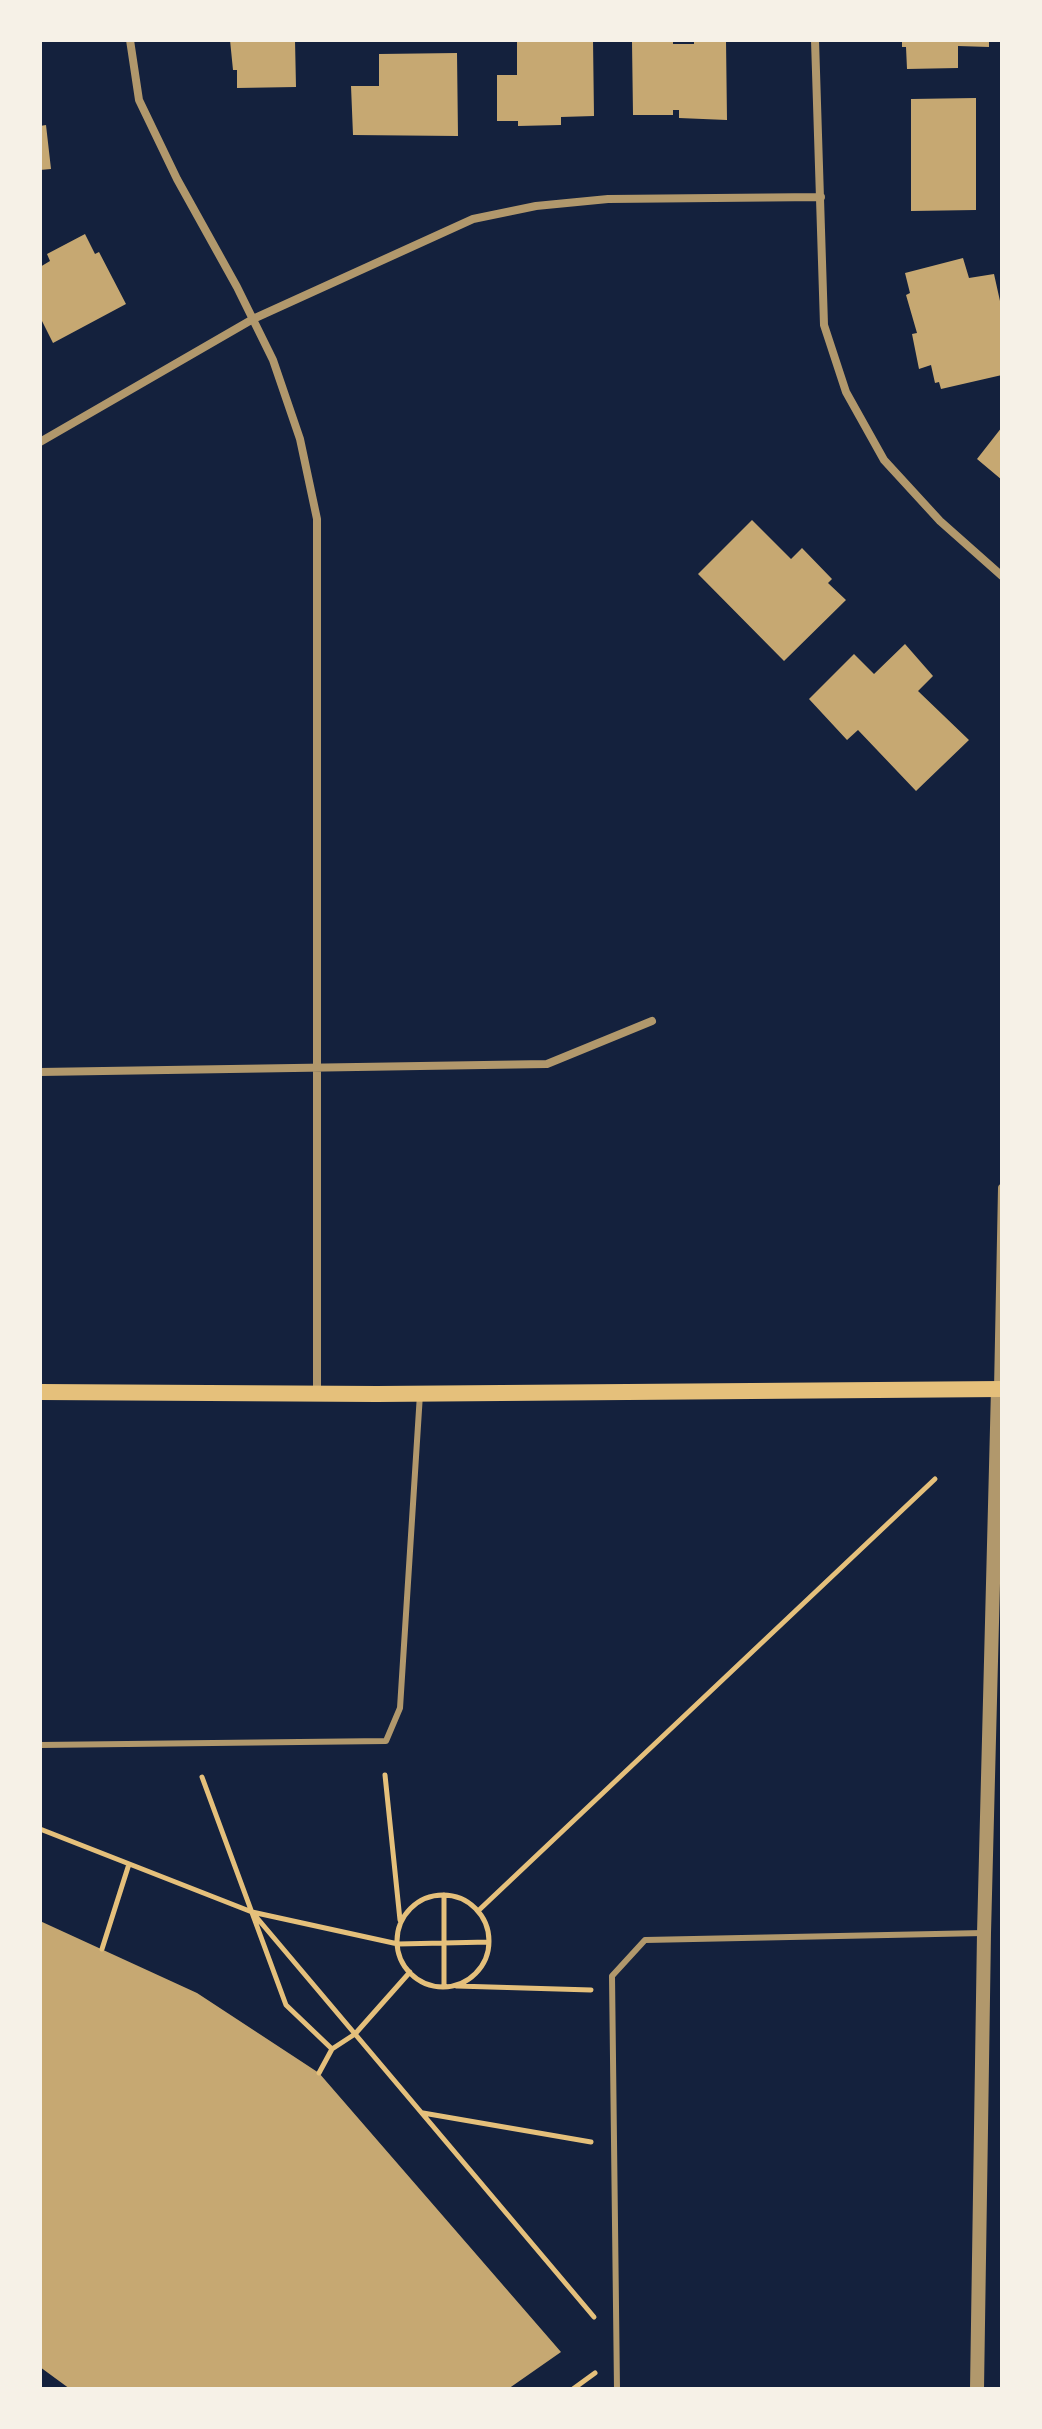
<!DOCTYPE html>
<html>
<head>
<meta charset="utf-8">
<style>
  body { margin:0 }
  #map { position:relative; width:1042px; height:2429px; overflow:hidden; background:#14213d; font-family:Roboto,sans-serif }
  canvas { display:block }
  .frame { position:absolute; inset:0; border:42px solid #f6f1e7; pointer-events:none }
</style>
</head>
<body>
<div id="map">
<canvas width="1042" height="2429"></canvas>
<div class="frame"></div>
</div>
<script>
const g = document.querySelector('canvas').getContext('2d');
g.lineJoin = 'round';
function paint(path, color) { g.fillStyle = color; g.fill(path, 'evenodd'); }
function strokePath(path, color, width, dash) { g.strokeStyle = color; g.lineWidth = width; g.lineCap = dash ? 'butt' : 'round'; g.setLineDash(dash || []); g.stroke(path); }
paint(new Path2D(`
  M230 40H295L296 87 237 88V70H233Z
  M517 40H593L594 116 561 117V125L518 126V121H497V75H517Z
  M694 40H726L727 120 679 118V110H673V115H633L632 42 673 41V44H694Z
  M902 40H989V47L958 46V68L907 69 906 47H902Z
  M457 53 458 136 353 135 351 86H379V54Z
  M976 98V210L911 211V99Z
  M46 125 51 169 40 170V126Z
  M85 234 95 254 99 252 126 304 53 343 40 317V267L50 261 47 254Z
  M963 258 969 278 994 274 1002 310V375L941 389 939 382 935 383 931 365 919 369 912 334 917 333 906 295 910 293 905 273Z
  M1002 427V480L977 459Z
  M752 520 791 559 802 548 832 579 828 583 846 600 784 661 698 574Z
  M905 644 933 676 918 691 969 740 916 791 858 730 847 740 809 699 854 654 874 674Z
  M40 1921 197 1993 319 2073 561 2352 508 2389H70L40 2367Z`), '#c6a872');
strokePath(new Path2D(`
  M385 1775 400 1920
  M202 1777 286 2005 332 2049
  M40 1829 252 1912 398 1944 489 1942
  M397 1941a46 46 0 1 1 92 0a46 46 0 1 1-92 0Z
  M444 1895V1987
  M478 1911 935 1479
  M252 1912 594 2317
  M102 1949 129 1864
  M457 1986 591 1990
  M319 2073 332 2049 355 2034 410 1972
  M423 2113 591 2142
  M573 2389 595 2373`), '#e5c07b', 5);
strokePath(new Path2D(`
  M40 1745 386 1741 400 1708 420 1394
  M617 2389 612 1976 645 1940 984 1933`), '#b1986c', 6);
strokePath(new Path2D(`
  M130 40 139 100 177 179 237 287 273 360 300 439 317 519V1393
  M815 40 824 325 846 392 884 460 940 521 1002 576
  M40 442 253 319 473 219 536 206 608 199 821 197
  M40 1072 547 1064 652 1021
  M998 1389 1002 1188`), '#b1986c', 8);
strokePath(new Path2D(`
  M977 2389 984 1933 998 1389`), '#b1986c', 14);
strokePath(new Path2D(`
  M40 1392 377 1394 1002 1389`), '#e5c07b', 16);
</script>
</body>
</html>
